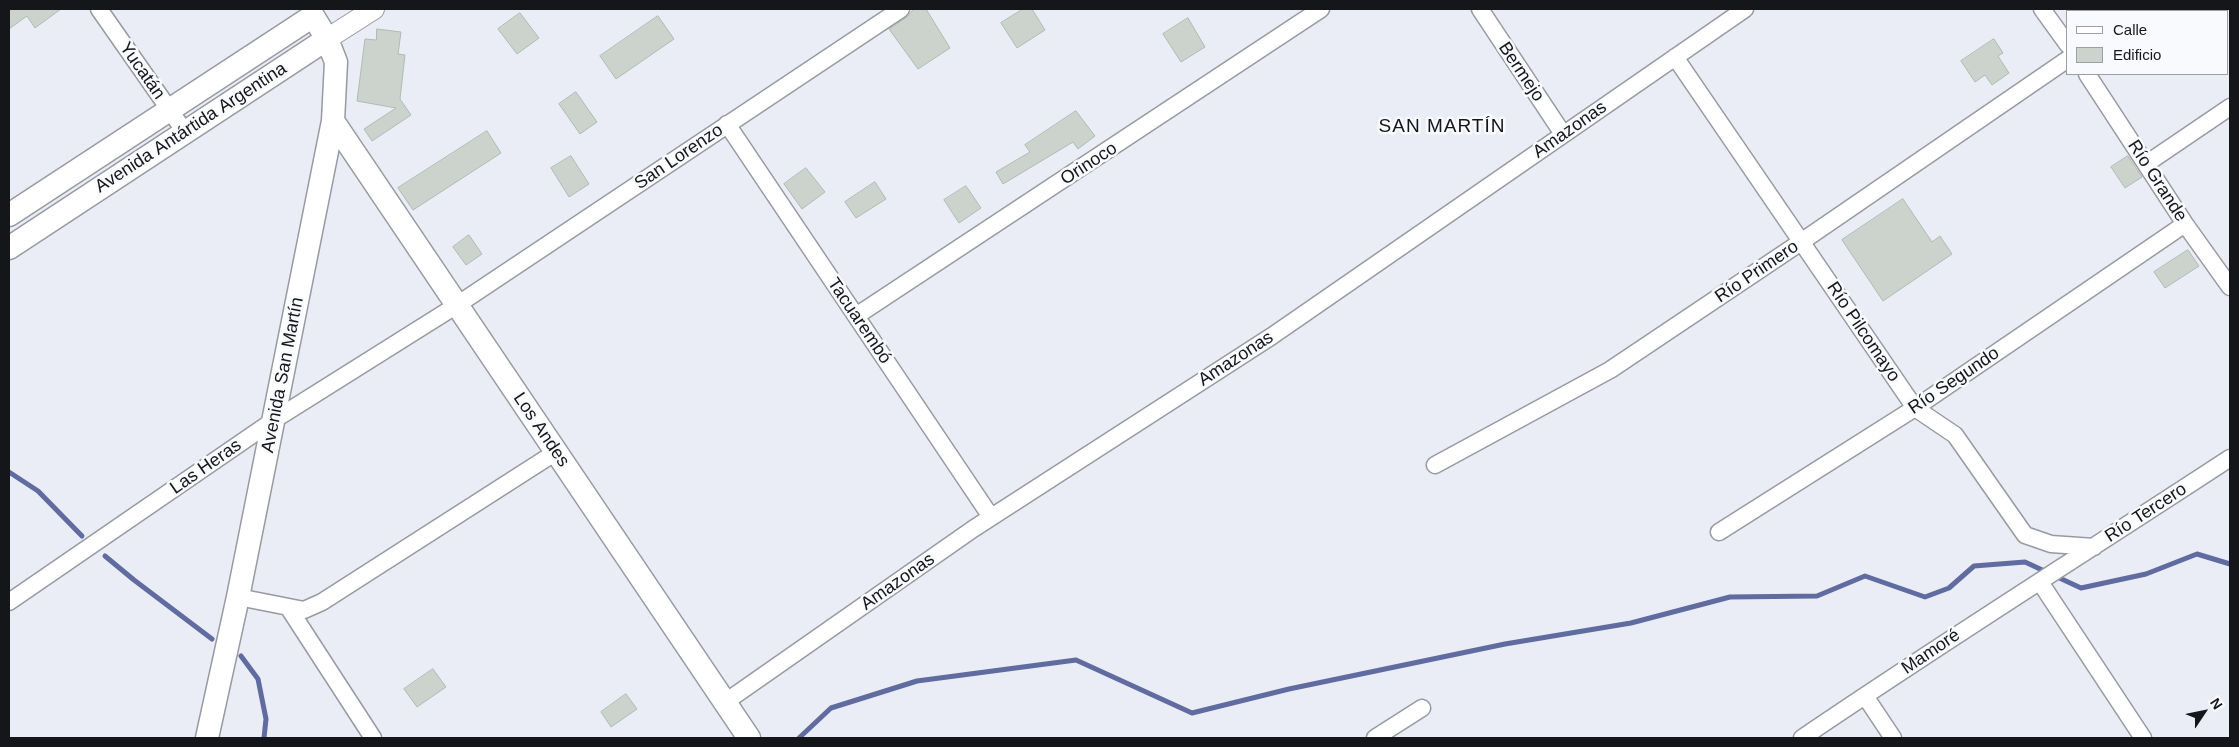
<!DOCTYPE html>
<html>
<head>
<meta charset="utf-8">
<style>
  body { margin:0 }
  #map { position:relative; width:2239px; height:747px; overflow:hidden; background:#eaedf5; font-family:Helvetica,sans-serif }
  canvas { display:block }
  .frame { position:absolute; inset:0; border:10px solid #151619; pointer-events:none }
  .legend { position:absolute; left:2066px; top:10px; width:162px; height:65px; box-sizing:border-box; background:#f9fafe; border:1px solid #9e9fa2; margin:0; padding:6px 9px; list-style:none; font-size:15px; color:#151619 }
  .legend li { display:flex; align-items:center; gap:10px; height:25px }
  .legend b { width:25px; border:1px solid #9e9fa2 }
  .north { position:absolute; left:2179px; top:687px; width:50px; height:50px; -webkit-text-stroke:4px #f9fafe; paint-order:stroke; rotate:56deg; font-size:14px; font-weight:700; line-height:20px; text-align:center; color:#151619 }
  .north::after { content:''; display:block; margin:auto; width:18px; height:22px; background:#151619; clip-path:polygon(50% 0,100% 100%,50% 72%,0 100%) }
</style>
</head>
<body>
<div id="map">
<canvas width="2239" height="747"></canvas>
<div class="frame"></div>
<ul class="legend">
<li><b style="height:6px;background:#fff"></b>Calle</li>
<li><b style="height:14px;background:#ccd3cc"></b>Edificio</li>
</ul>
<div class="north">N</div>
</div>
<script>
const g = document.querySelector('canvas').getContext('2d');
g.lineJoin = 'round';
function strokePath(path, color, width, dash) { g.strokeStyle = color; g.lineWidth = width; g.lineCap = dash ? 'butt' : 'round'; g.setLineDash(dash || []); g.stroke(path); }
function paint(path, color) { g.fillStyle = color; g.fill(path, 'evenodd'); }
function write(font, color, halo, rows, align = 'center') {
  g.font = font + ' Helvetica,sans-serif'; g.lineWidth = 5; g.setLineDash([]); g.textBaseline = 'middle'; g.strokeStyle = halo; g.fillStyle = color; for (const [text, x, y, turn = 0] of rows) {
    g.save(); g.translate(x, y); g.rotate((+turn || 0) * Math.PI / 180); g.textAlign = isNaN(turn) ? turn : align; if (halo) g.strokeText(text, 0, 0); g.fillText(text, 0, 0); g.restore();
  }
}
strokePath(new Path2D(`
  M9 472 38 491 82 536
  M105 556 134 580 212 639
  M241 656 258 679 266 719 264 738
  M799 738 831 708 917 681 1076 660 1192 713 1289 689 1505 644 1631 623 1730 597 1817 596 1865 576 1925 597 1949 588 1974 566 2025 562 2081 588 2146 574 2197 554 2230 564`), '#606ba0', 5);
const building = new Path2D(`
  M9 9H61L35 28 27 16 9 29Z
  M914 9H926L950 48 918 69 889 29 907 17Z
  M1023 9H1032L1045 30 1017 48 1001 23Z
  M520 13 539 38 517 54 498 29Z
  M658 16 674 39 616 79 600 56Z
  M1188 18 1205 47 1181 62 1163 34Z
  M377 29 401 32 398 54 405 55 400 99 411 115 372 141 364 129 396 108 357 101 365 39 376 40Z
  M1994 39 2003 53 1998 56 2009 73 1992 85 1985 75 1975 82 1961 61Z
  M576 92 597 122 580 134 559 104Z
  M1076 111 1095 136 1078 149 1073 142 1003 184 996 172 1030 152 1025 145Z
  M487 131 501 153 413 210 398 188Z
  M571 156 589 184 569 197 551 168Z
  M2128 156 2142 177 2125 188 2111 167Z
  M806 168 825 192 802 209 784 184Z
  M875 182 886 199 856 218 845 202Z
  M966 186 981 208 959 223 944 200Z
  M1903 199 1932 242 1940 236 1952 254 1883 301 1842 240Z
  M469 235 482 254 466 265 453 247Z
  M2188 250 2199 266 2165 288 2154 272Z
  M433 669 446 687 417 707 404 689Z
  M626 694 637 709 611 727 601 712Z`);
paint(building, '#ccd3cc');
strokePath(building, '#b2b9b2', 1);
const minor = new Path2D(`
  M99 9 185 132
  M1480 9 1563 134
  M2042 9 2068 45
  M1675 57 1915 408 1955 435 2025 535 2051 544 2094 547
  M2087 74 2185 224 2230 287
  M727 124 991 517
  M2146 164 2230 107
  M856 316 1321 9
  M1435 465 1610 370 1801 242 2068 59
  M1719 532 1915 408 2185 224
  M2040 582 2143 738
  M238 597 304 610 322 602 556 452
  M9 602 274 420 457 305 901 9
  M288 607 373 738
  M1865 696 1893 738
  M724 703 973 529 1272 336 1745 9
  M1375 738 1422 708
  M1802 738C1943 642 2088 551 2230 458`);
const tertiary = new Path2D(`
  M327 39 374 9`);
const secondary = new Path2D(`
  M333 121 749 738
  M9 215 313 16 327 39 336 62 333 121 238 597 207 738
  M9 248 327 39`);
strokePath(minor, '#989aa2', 19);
strokePath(tertiary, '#989aa2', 22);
strokePath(secondary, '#989aa2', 25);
strokePath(minor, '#fff', 16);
strokePath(tertiary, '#fff', 20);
strokePath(secondary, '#fff', 22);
write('18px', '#151619', '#f9fafe', [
  ["Yucatán",142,71,55],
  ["Bermejo",1521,72,56],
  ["Avenida Antártida Argentina",191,128,-33],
  ["Amazonas",1570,130,-35],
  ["San Lorenzo",679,157,-34],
  ["Orinoco",1089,164,-33],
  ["Río Grande",2157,181,57],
  ["Río Primero",1757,272,-34],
  ["Tacuarembó",859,321,56],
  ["Río Pilcomayo",1863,332,56],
  ["Amazonas",1236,359,-33],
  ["Avenida San Martín",283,375,-79],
  ["Río Segundo",1954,381,-34],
  ["Los Andes",541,430,56],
  ["Las Heras",206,467,-35],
  ["Río Tercero",2146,513,-33],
  ["Amazonas",898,582,-35],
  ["Mamoré",1931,652,-34]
]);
g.letterSpacing = '1px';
write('19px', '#151619', '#f9fafe', [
  ["SAN MARTÍN",1442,127]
]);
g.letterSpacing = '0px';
</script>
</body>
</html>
